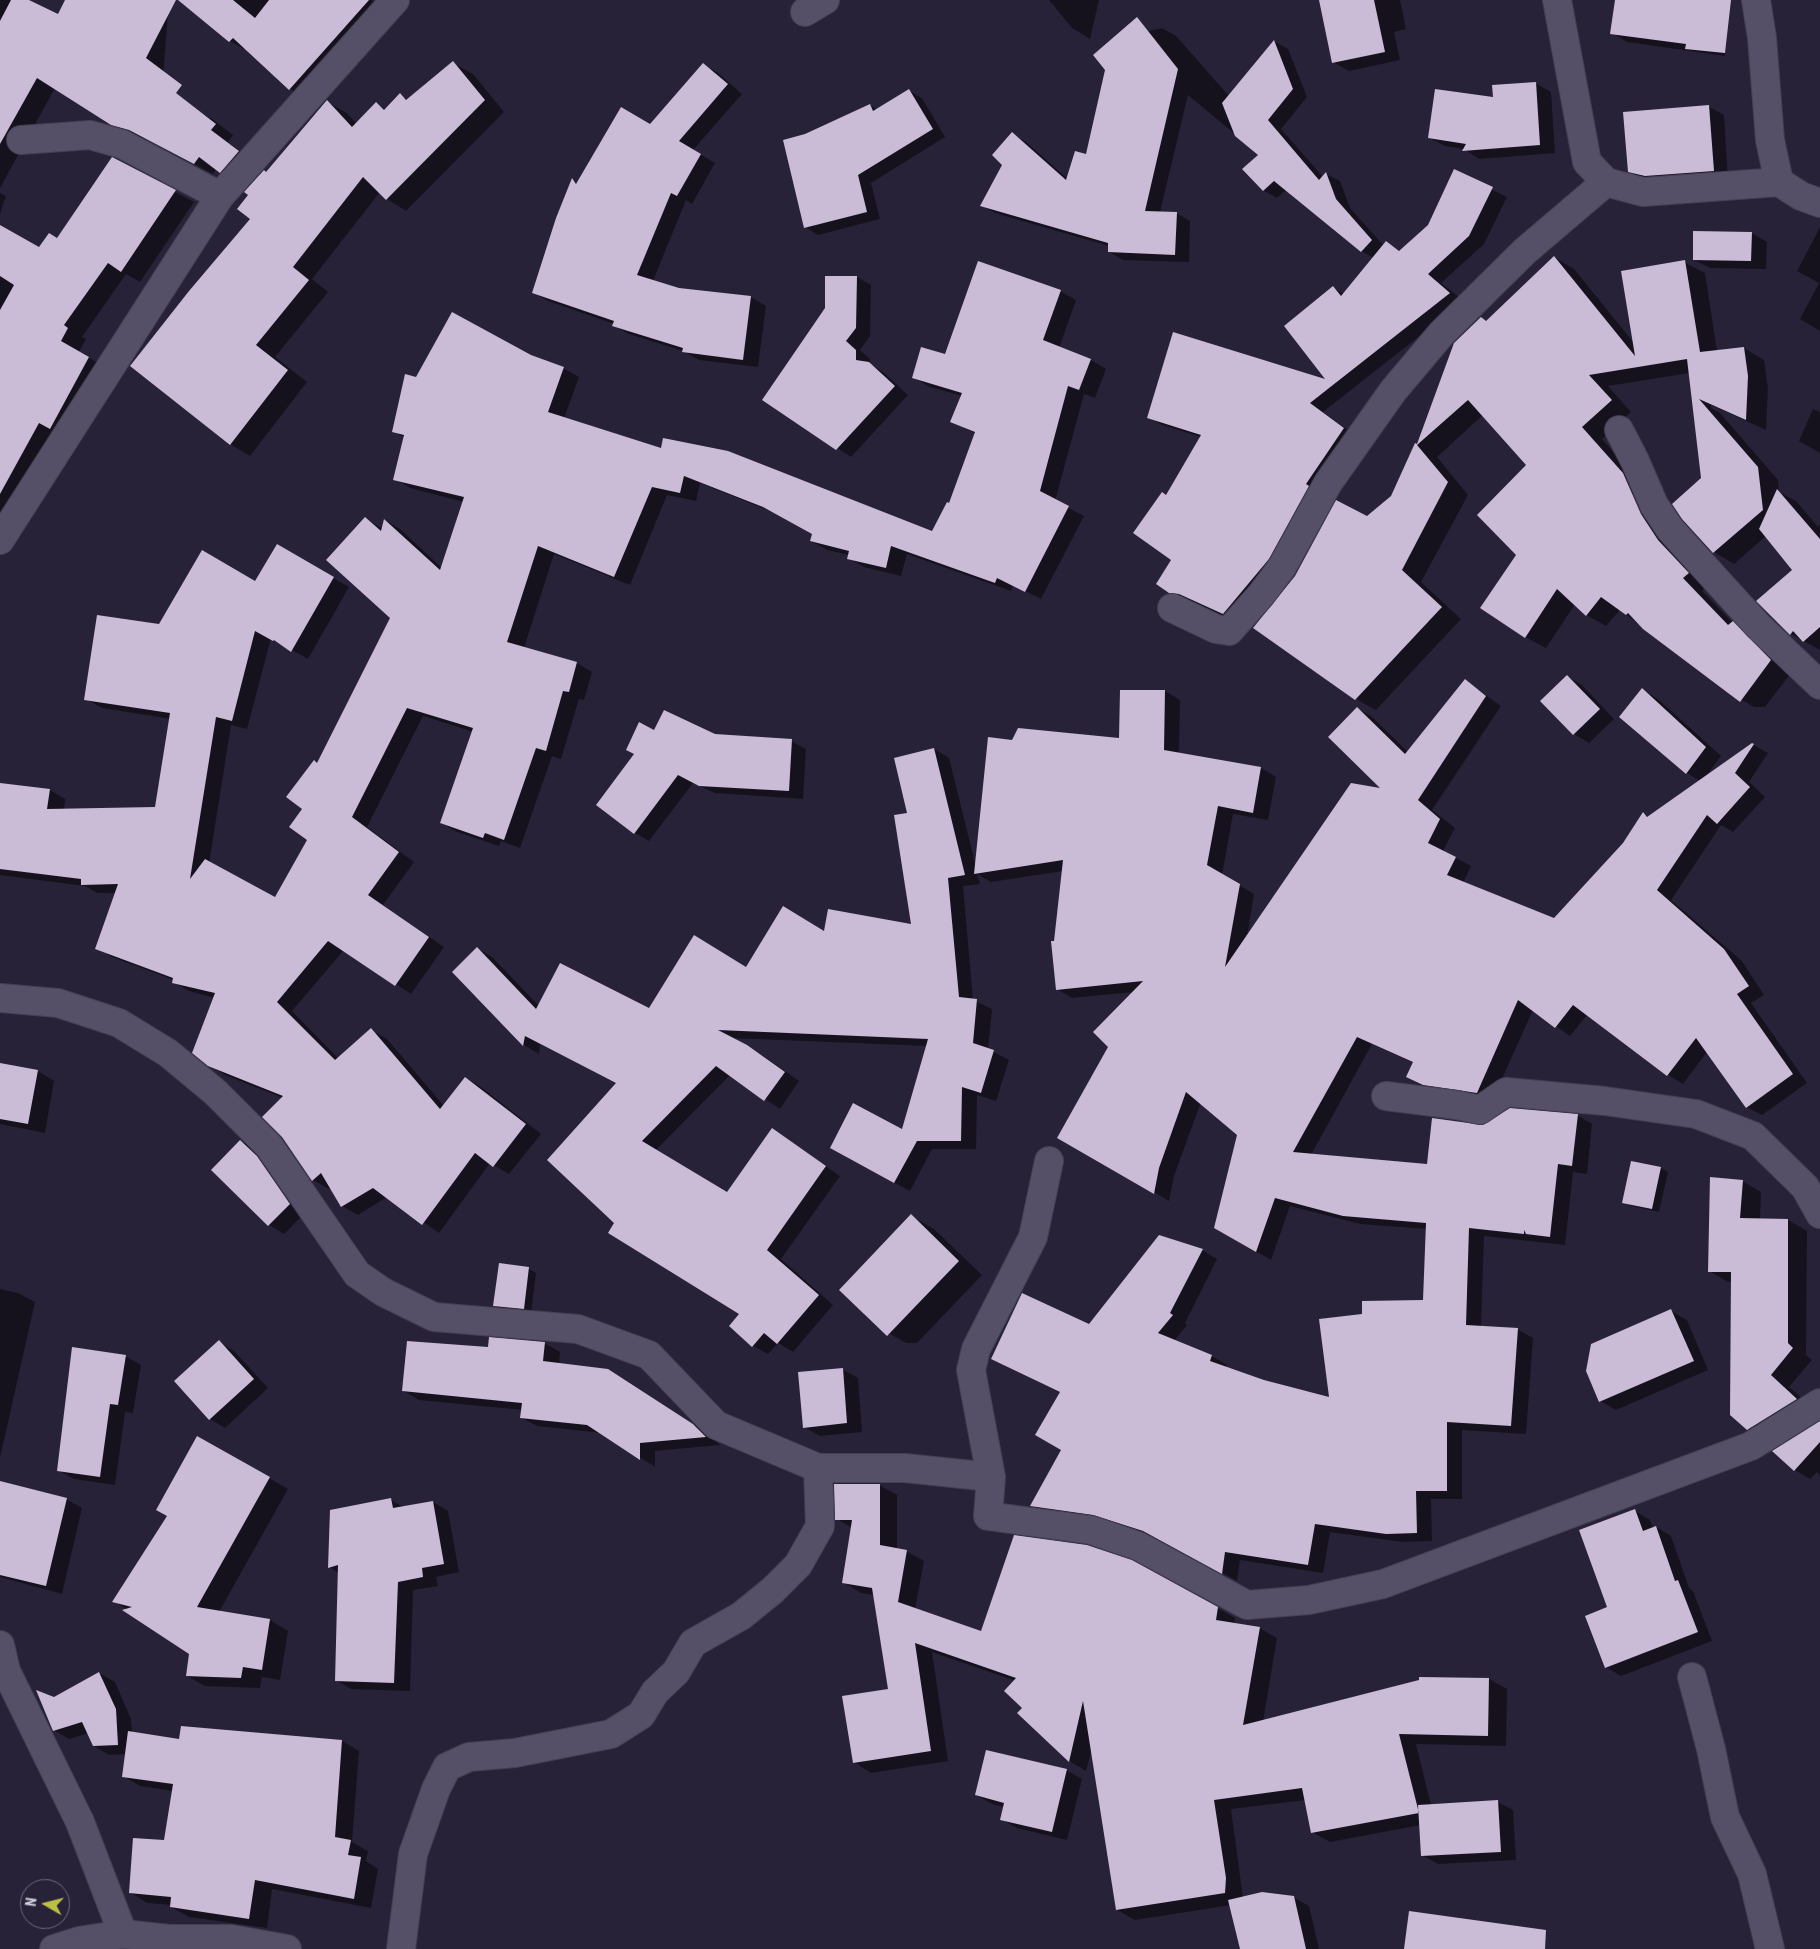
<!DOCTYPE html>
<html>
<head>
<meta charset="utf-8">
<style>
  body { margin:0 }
  #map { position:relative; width:1820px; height:1949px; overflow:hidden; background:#282238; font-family:"Roboto Condensed",sans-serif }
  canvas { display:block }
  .north { position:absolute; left:20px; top:1879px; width:50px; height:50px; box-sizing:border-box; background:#282238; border:1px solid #6e687c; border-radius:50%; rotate:278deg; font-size:14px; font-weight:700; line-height:20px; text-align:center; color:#d6d2e1 }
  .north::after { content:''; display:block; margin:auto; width:18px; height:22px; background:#bbc045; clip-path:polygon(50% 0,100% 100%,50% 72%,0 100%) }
</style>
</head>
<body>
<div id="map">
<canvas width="1820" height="1949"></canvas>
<div class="north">N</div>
</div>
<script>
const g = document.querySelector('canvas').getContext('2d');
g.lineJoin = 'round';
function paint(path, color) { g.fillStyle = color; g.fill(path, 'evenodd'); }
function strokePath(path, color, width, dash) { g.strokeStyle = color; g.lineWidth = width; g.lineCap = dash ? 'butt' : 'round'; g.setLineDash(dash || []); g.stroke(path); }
paint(new Path2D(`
  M0 0H28L58 16 66 0H169L161 103 193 108 212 119 233 135 228 142 256 163 239 183 216 169 213 174 149 140 130 135 55 88 0 188Z
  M202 0H372L382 9 304 97 290 89 246 48 244 49 230 41 199 16Z
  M1049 0H1099L1090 39 1072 28Z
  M1320 0H1400L1406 29 1394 32 1400 60 1349 71 1333 62Z
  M1616 0H1723L1725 56 1627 42 1612 33Z
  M1162 28 1176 36 1229 96 1274 41 1288 49 1307 97 1281 129 1323 177 1326 174 1340 181 1350 208 1384 246 1387 243 1400 251 1429 225 1455 171 1507 197 1484 244 1441 283 1464 301 1323 412 1358 437 1238 622 1194 602 1184 601 1169 592 1173 560 1167 496 1201 437 1162 425 1148 417 1329 382 1334 288 1344 294 1374 258 1361 251 1286 190 1277 198 1263 190 1260 155 1188 95 1160 212 1176 213 1190 221 1189 262 1123 260 1109 252V246L995 213 981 205 1004 164 1012 134 1026 142 1068 179 1087 155 1113 39Z
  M453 63 473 74 504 112 406 211 387 199 380 192 312 279 328 292 275 357 307 382 250 456 230 444 252 219 266 173 327 102 347 113 357 124 377 104 385 109 400 95 408 100Z
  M703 64 718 73 742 94 693 150 715 163 692 204 686 200 653 281 679 289 751 297 766 306 758 367 699 360 683 351 629 334 614 326V324L548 301 534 293 572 180 578 183 650 125Z
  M1535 83 1551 92 1555 153 1479 159 1464 149 1445 146 1429 138 1494 98Z
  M909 91 922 98 945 137 871 183 880 219 818 235 805 227 806 135 870 105 878 110Z
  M1708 106 1724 115 1728 179 1645 180 1629 171Z
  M112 159 194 202 140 282 126 274 82 337 86 339 79 352 107 368 0 529V226L40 248 58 239Z
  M0 193 6 196 0 214Z
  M1820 227V331L1800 319 1819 283 1797 271Z
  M1752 233 1767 242 1766 269 1710 268 1694 260Z
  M1554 257 1574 269 1634 343 1684 262 1705 273 1717 351 1744 348 1764 360 1768 388 1766 430 1711 405V408L1720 413 1778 480 1779 492 1796 501 1818 527 1820 524V650L1791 634 1758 601 1793 570 1766 536 1734 564 1714 552 1690 373 1608 386 1631 412 1602 439 1643 486 1708 585 1702 591 1734 624 1753 635 1791 673 1765 707H1754L1733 695 1620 610 1606 626 1586 615 1575 604 1546 648 1525 637 1518 554 1528 465 1483 415 1437 457 1468 495 1421 582 1461 619 1376 710 1356 699 1368 518 1392 497 1416 445 1418 446 1455 344 1487 322Z
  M857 277 871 285 870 336 860 350 870 359V364L883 372 908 395 851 457 764 400Z
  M1060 291 1076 300 1059 348 1091 360 1106 369 1095 398 1084 394 1055 501 1084 516 1041 599 1013 585 1011 591 907 554 901 576 864 567 848 558 849 555 827 550 811 541 813 534 780 515 700 483 696 501 667 495 630 585 554 554 524 648 577 663 592 672 584 700 579 699 561 759 552 756 520 848 501 841 499 846 457 832 441 823 474 732 423 716 367 827 414 862 383 905 444 947 411 994 344 950 292 1011 338 1058 371 1030 387 1039 444 1106 466 1078 481 1087 541 1134 509 1174 490 1163 439 1233 387 1197 358 1215 342 1206 331 1187 329 1189 313 1180 283 1136V1098L225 1075 209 1065 215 998 189 991 173 982 174 980 112 957 96 948 117 893H97L85 886 0 875V784L50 790 65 799 64 810 156 808 171 719 102 708 86 699 160 626 256 583 277 546 349 587 308 659 271 638 247 729 231 725 209 864 275 898 308 840 304 809 318 764 392 618 366 519 383 529 385 520 400 529 442 568 464 502 410 488 395 479 405 438 393 431 417 378 530 357 563 368 579 377 564 419 932 532 950 504 976 434 952 421 962 396 930 387 914 378 946 356Z
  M1813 409 1820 412V453L1799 441Z
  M1567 676 1582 685 1614 719 1589 743 1574 734 1542 701Z
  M1465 680 1501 706 1432 810 1455 828 1443 851 1471 866 1463 883 1554 920 1624 844 1643 814 1649 817 1700 781 1687 773 1620 717 1643 690 1658 699 1721 756 1707 775 1752 744 1768 753 1749 782 1765 797 1733 832 1721 825 1671 900 1742 961 1764 995 1751 1003 1807 1083 1762 1115 1746 1107 1707 1052 1683 1084 1668 1075 1587 1015 1570 1036 1533 1010 1492 1101 1439 1093 1423 1086 1408 1077 1414 1063 1372 1044 1311 1155 1429 1165 1483 1127 1577 1115 1592 1124 1587 1174 1573 1172 1565 1245 1484 1236 1481 1327 1517 1329 1533 1338 1526 1434 1462 1430V1499H1431L1432 1541 1402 1542 1330 1532 1323 1573 1240 1560 1237 1581 1160 1539 1110 1523 1047 1514 1032 1505 1063 1449 1061 1393 992 1359 1090 1326 1160 1237 1202 1250 1217 1259 1185 1323 1187 1325 1174 1341 1212 1356 1227 1365 1226 1368 1263 1382 1331 1398 1363 1315 1424 1302 1427 1229 1360 1224 1290 1206 1271 1260 1215 1228 1238 1135 1201 1102 1174 1176 1169 1201 1059 1137 1110 1047 1134 992 1072 998 1057 989 1055 942 1063 871 991 882 977 874 980 884 963 886 973 1000 992 1009 988 1049 1009 1060 996 1101 977 1095 976 1149H932L910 1191 846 1157 903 1131 928 1046 730 1038 762 1055 799 1081 780 1109 730 1075 656 1150 728 1194 773 1130 840 1176 781 1259 833 1305 793 1352 778 1343 768 1354 753 1346 741 1314 616 1222 617 1083 540 1044 539 1054 524 1045 453 972 477 948 492 957 539 1006 649 1010 825 932 912 925 908 814 934 749 949 758 976 867 1013 741 1120 739 1165 691 1180 700 1179 754 1261 768 1276 777 1268 820 1233 814 1222 875 1254 894 1247 937 1384 790 1357 708 1372 717 1408 752Z
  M655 731 791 741 806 749 803 799 715 793 693 783 649 841 635 833V754Z
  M0 1065 38 1071 54 1081 45 1133 0 1124Z
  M241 1141 256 1150 305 1213 284 1234 269 1225 213 1170Z
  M1632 1162 1661 1168 1668 1172 1659 1212 1631 1206 1624 1202Z
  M1742 1181 1761 1192 1760 1219 1788 1220 1807 1231 1806 1355 1812 1360 1789 1387 1815 1410 1767 1440 1748 1429 1732 1282H1728L1709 1271Z
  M911 1216 934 1229 982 1275 917 1343H906L882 1329Z
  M500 1265 529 1269 536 1273 531 1312 502 1310 495 1306Z
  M0 1289 18 1293 35 1302 0 1458Z
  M1671 1311 1687 1320 1708 1370 1616 1410 1600 1401Z
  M219 1342 234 1351 268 1388 225 1428 210 1419Z
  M544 1343 560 1352 559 1364 624 1379 709 1434 720 1445 655 1451V1467L602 1433 537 1426 522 1418 523 1410 419 1400 404 1391 489 1348Z
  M73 1348 125 1356 141 1365 133 1413 125 1412 115 1485 74 1479 58 1470Z
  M842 1369 858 1378 862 1432 820 1436 804 1427Z
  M1820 1423V1476L1817 1472 1810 1479 1795 1470 1774 1452Z
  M269 1478 288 1489 219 1612 270 1620 288 1631 280 1680 262 1677 260 1688 205 1686 187 1676 191 1653 114 1601Z
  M879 1485 897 1495V1549L906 1551 924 1561 915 1609 982 1632 1217 1608 1235 1618 1234 1624 1259 1628 1277 1638 1263 1722 1489 1679 1507 1689 1506 1746 1416 1744 1431 1805 1498 1802 1513 1810 1516 1860 1438 1864 1422 1855 1421 1825 1330 1842 1312 1832 1306 1800 1231 1809 1243 1898 1293 1897 1309 1906 1319 1949H1242L1231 1905 1135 1920 1117 1910 1092 1748 1086 1771 1069 1761 1019 1713 1023 1708 1016 1681 932 1652 948 1761 871 1773 854 1762 889 1690 874 1595 861 1593 843 1582 852 1528 837 1519Z
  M66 1499 82 1508 62 1594 0 1577V1526Z
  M391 1500 405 1508 433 1502 448 1511 459 1572 436 1577 438 1586 413 1590 410 1691 351 1689 336 1680 339 1573 329 1567Z
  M1635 1511 1650 1520 1653 1528 1656 1527 1671 1536 1689 1588 1693 1591 1712 1641 1621 1676 1606 1667Z
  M99 1673 115 1682 131 1719 132 1733 180 1740 182 1728 342 1741 359 1751 352 1842 368 1851 366 1861 378 1869 371 1908 272 1889 267 1928 189 1917 171 1907 172 1905 147 1903 130 1892 165 1842 173 1791 140 1786 123 1776 126 1754 109 1755 94 1746 89 1733 69 1739 54 1730V1698Z
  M1066 1770 1082 1779 1067 1840 1017 1828 1001 1819 1004 1807 992 1804 976 1795Z`), '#0007');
paint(new Path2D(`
  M11 0H29L58 14 65 0H176L146 58 182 85 176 93 216 124 211 130 239 151 220 173 199 157 194 164 129 130 111 125 37 78 0 144V21Z
  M178 0H233L255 18 269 0H369L289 90 233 38 229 42Z
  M1319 0H1374L1385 52 1332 63Z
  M1615 0H1731L1725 53 1685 49 1686 44 1610 34Z
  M1137 17 1178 69 1145 211 1177 212 1175 255 1108 252V243L980 206 1002 165 992 155 1012 132 1066 180 1075 151 1086 154 1105 70 1093 55Z
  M1274 40 1293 89 1268 120 1319 180 1326 172 1336 199 1372 240 1361 252 1274 181 1263 191 1242 169 1258 155 1235 136 1222 103Z
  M453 61 485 100 386 200 363 177 293 267 309 280 256 345 288 370 230 445 130 366 189 291 250 219 237 209 248 195 244 192 264 170 266 172 327 100 352 127 376 102 384 110 400 93 406 100Z
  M703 63 728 84 679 141 701 154 677 196 671 193 637 275 679 288 751 296 743 360 682 352 683 348 612 326 614 321 532 293 556 218 572 178 576 184 621 107 650 124Z
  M1536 82 1540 145 1462 151 1466 144 1428 138 1435 89 1493 97 1492 85Z
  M909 89 933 129 858 175 867 212 804 228 783 140 805 134 870 104 873 111Z
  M1709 105 1714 171 1645 176 1628 172 1623 112Z
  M112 157 176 190 121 272 108 263 64 325 68 328 61 341 89 357 50 429 39 423 0 494V310L14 285 0 276V225L39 247 49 233 57 238Z
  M1454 169 1493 187 1469 236 1428 274 1450 293 1310 403 1344 428 1306 484 1309 486 1269 559 1223 614 1179 594 1169 593 1156 584 1171 560 1133 533 1162 492 1166 495 1201 435 1147 418 1173 332 1325 379 1284 326 1333 286 1341 296 1386 241 1399 251 1428 225Z
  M1693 231 1752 232 1751 261 1693 260Z
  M1554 256 1635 356 1621 271 1685 260 1700 352 1744 347 1748 376 1746 420 1699 399 1758 467 1763 510 1713 553 1682 519 1672 504 1701 478 1687 359 1589 375 1612 400 1582 427 1623 473 1641 514 1658 540 1689 573 1683 578 1728 625 1733 621 1771 660 1740 702 1643 629 1628 613 1626 615 1601 597 1586 616 1557 589 1525 638 1480 608 1516 555 1477 515 1526 465 1468 400 1417 445 1448 482 1402 570 1442 607 1355 700 1253 628 1295 576 1336 500 1367 516 1391 496 1415 443 1417 444 1454 343 1481 317 1486 321Z
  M978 261 1061 290 1043 340 1091 359 1079 390 1068 386 1040 491 1069 506 1025 592 997 578 995 583 891 546 886 568 847 559 849 551 810 541 812 534 763 507 684 476 680 493 652 487 614 577 538 546 507 642 577 662 569 692 563 691 546 751 536 748 504 840 485 833 483 838 440 823 473 728 407 708 352 817 399 852 368 895 429 937 395 986 328 941 277 1002 335 1060 371 1028 440 1109 465 1077 526 1124 493 1167 475 1153 422 1225 373 1188 341 1207 321 1173 312 1181 282 1137 262 1117 283 1096 208 1066 192 1053 215 993 172 983 173 978 95 949 118 884 81 885V879L0 869V783L50 789 47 809 155 807 170 713 84 700 97 615 159 624 202 550 255 581 277 544 334 577 291 652 274 640 273 641 255 631 232 721 216 717 190 879 205 859 275 897 307 840 289 827 302 809 286 797 314 760 317 763 390 618 326 560 365 517 381 531 384 519 440 570 464 497 393 480 404 435 392 432 405 374 416 377 452 312 531 355 564 367 548 412 661 448 663 438 728 451 932 531 947 502 949 503 975 432 950 422 962 393 912 378 921 347 945 354Z
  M825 276H857L856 328 846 341 856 350V360L869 362 895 386 836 450 762 400 825 308Z
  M1777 489 1820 539V627L1803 642 1793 631 1790 635 1756 601 1792 570 1759 529Z
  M1567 675 1600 709 1573 735 1540 701Z
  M1465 679 1486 696 1418 800 1440 819 1428 843 1456 857 1447 875 1554 918 1623 843 1643 812 1647 817 1752 743 1754 744 1735 773 1750 787 1717 824 1707 815 1657 890 1724 949 1749 986 1737 994 1793 1074 1746 1108 1696 1038 1667 1076 1573 1005 1555 1028 1518 1000 1477 1093 1423 1085 1406 1077 1413 1062 1357 1037 1293 1152 1427 1164 1432 1118 1483 1125 1510 1108 1578 1114 1572 1166 1558 1164 1550 1237 1526 1234 1524 1230V1234L1469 1228 1466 1325 1518 1328 1511 1426 1447 1422V1491H1416L1417 1533 1386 1534 1315 1524 1308 1565 1225 1552 1222 1574 1143 1531 1093 1515 1030 1506 1061 1450 1035 1435 1060 1392 991 1359 1022 1293 1089 1324 1159 1235 1203 1249 1170 1313 1173 1315 1158 1333 1212 1355 1210 1361 1264 1380 1329 1397 1319 1319 1362 1314V1301L1423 1300 1426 1223 1343 1216 1275 1198 1256 1252 1214 1228 1237 1135 1186 1092 1159 1168 1154 1194 1057 1138 1108 1047 1093 1032 1143 981 1056 990 1051 941H1054L1063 860 974 874 988 737 1012 740 1018 728 1119 738 1120 690H1165L1164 750 1261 767 1253 813 1218 806 1207 865 1240 884 1225 967 1351 783 1380 788 1328 737 1357 707 1405 754Z
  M1642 688 1706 747 1686 774 1619 717Z
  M664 710 715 734 792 739 789 791 699 786 678 775 634 834 596 805 634 754 626 750 639 722 654 730Z
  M934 748 965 875 948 878 959 997 977 999 973 1043 994 1050 981 1093 962 1087 961 1141H917L894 1183 830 1148 853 1103 902 1129 928 1039 718 1030 747 1045 785 1072 764 1101 716 1066 642 1141 727 1192 772 1128 826 1166 767 1250 819 1295 777 1344 764 1333 752 1347 729 1326 739 1314 608 1233 614 1223 547 1160 616 1083 525 1036 523 1046 452 972 477 947 536 1009 560 963 649 1008 694 935 746 967 783 906 824 931 828 909 911 924 894 815 907 813 894 758Z
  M0 1063 38 1070 28 1124 0 1119Z
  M240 1140 257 1156 290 1204 268 1226 211 1170Z
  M1631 1161 1661 1167 1652 1209 1622 1203Z
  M1710 1177 1743 1180 1740 1218 1788 1219V1343L1793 1348 1771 1375 1797 1399 1747 1430 1730 1415 1731 1272H1708Z
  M911 1214 959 1261 887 1336 839 1290Z
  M499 1263 529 1267 524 1309 493 1306Z
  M1671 1309 1694 1361 1599 1402 1586 1371 1591 1344Z
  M489 1337 545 1342 543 1361 608 1369 693 1424 706 1437 640 1443V1460L587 1425 520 1418 522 1403 402 1391 407 1341 488 1347Z
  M219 1340 254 1379 209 1420 174 1381Z
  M72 1347 126 1355 118 1405 110 1404 100 1477 57 1471Z
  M843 1368 847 1423 803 1428 798 1372Z
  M1820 1421V1442L1794 1471 1772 1451Z
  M197 1436 270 1477 197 1607 270 1619 262 1670 243 1667 241 1678 186 1676 189 1654 122 1610 132 1607 112 1602 167 1516 156 1510Z
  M0 1481 67 1498 46 1586 0 1575Z
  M834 1484H880V1545L907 1550 898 1602 981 1631 1014 1535 1087 1545 1132 1560 1218 1607 1216 1620 1260 1627 1243 1725 1419 1680V1677L1489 1678 1488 1736 1399 1734 1419 1813 1311 1833 1302 1788 1214 1800 1226 1878 1225 1893 1116 1910 1083 1701 1069 1762 1017 1713 1022 1708 1004 1691 1016 1678 915 1643 931 1751 853 1763 842 1696 888 1689 872 1588 842 1583 852 1520H835Z
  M391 1498 393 1508 433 1501 444 1564 422 1568 423 1577 398 1582 394 1683 335 1681 338 1565 328 1568 330 1510Z
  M1635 1509 1643 1531 1656 1526 1675 1581 1678 1580 1698 1632 1605 1668 1585 1616 1607 1607 1579 1530Z
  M99 1672 116 1709 118 1745 93 1746 82 1722 53 1731 36 1690 54 1697Z
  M181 1726 342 1740 335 1837 351 1840 348 1855 361 1857 354 1899 255 1880 249 1919 170 1907 171 1897 129 1893 133 1838 164 1840 173 1784 122 1777 128 1731 179 1739Z
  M986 1750 1067 1769 1052 1832 1000 1820 1004 1803 975 1795Z
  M1498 1800 1501 1852 1421 1856 1418 1805Z
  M1262 1892 1294 1896 1306 1949H1240L1228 1900Z
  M1409 1911 1546 1930 1545 1949H1404Z`), '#cabbd7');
const street = new Path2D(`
  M1557 0 1587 162 1606 182 1643 192 1779 182
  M1756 0 1762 38 1770 140 1779 182 1801 196 1820 203
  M805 12 825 0
  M21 140 90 135 122 144 220 196
  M1619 430 1635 461 1654 505 1670 529 1758 626 1820 685
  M0 540 220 196 395 0
  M1172 608 1216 629 1229 631 1261 595 1282 567 1328 483 1393 391 1441 334 1525 251 1606 182
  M0 998 58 1003 119 1023 168 1053 215 1092 269 1146 357 1274 383 1292 434 1317 578 1329 649 1355 716 1425 818 1468H905L991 1477 988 1516 1091 1530 1138 1546 1247 1605 1309 1600 1383 1584 1751 1446 1820 1403
  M1386 1096 1457 1105 1480 1110 1506 1092 1605 1101 1696 1114 1753 1136 1805 1187 1820 1214
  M991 1477 971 1370 976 1349 1033 1237 1049 1161
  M0 1645 6 1671 80 1822 123 1934
  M1692 1677 1711 1749 1725 1817 1752 1874 1770 1949
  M54 1949 79 1941 123 1934 169 1939H231L287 1949
  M401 1949 413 1854 436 1789 447 1767 469 1757 515 1753 611 1734 641 1715 655 1692 676 1672 693 1643 741 1616 773 1590 798 1565 820 1526 818 1468`);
strokePath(street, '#443f51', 30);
strokePath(street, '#554f68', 28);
</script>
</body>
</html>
